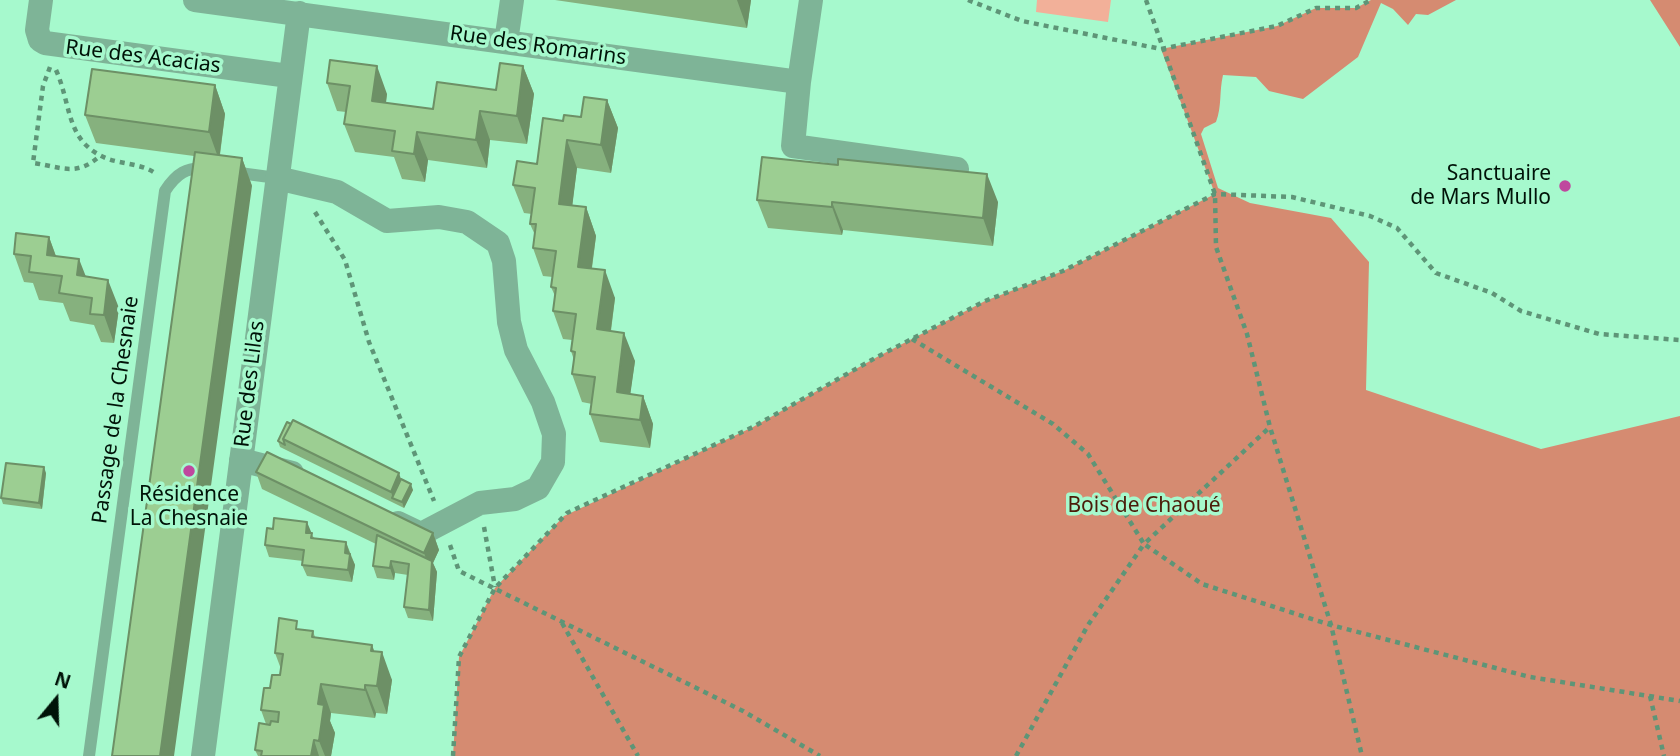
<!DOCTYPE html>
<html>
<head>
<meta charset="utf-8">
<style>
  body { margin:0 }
  #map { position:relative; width:1680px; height:756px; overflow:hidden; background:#a6f9cd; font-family:"Noto Sans",sans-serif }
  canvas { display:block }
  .north { position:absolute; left:21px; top:665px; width:70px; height:70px; -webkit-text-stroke:5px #a6f9cd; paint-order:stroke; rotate:19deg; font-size:19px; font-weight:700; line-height:28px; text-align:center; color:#001308 }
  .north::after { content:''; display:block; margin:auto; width:24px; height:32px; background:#001308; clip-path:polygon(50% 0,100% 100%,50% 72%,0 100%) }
</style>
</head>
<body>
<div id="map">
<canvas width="1680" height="756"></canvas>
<div class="north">N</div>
</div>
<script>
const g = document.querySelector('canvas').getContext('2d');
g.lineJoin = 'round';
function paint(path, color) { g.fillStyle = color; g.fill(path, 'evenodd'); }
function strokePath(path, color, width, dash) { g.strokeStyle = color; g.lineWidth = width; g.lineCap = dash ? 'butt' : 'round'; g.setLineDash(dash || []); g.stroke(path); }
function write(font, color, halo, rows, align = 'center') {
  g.font = font + ' "Noto Sans",sans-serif'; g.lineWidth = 7; g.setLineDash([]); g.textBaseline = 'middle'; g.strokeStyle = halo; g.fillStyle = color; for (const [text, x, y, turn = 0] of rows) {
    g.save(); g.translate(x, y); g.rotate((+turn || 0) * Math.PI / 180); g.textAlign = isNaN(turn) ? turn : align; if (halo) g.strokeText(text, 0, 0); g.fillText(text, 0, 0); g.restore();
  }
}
paint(new Path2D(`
  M1037 0H1111L1108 22 1036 12Z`), '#f2b099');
paint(new Path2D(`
  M1371 0H1456L1428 15 1416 14 1408 25 1393 9 1381 3 1358 57 1303 99 1269 91 1256 77 1223 75C1219 92 1222 106 1216 122L1204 128 1201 134 1218 188 1250 203 1331 218 1369 262 1366 390 1541 449 1680 416V756H453L459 657 495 588 564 516 753 427 877 357 985 301 1063 271 1215 194 1161 49 1277 26 1316 8H1356Z
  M1650 0H1680V47Z`), '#d58b71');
strokePath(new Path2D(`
  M968 0 1022 21 1161 49 1277 26 1316 8H1356L1371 0
  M1146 0 1215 194 1216 247 1247 334 1270 427 1331 625 1362 756
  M50 67 43 86 33 163C62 167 76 177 100 156
  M56 70C72 106 65 142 108 159 123 164 142 164 155 173
  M315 212 345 260 369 342 434 501
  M912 339 1053 424 1088 454 1144 544 1270 427
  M484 527 495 587
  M450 545 459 571 743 711 820 756
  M562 623 638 756
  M1650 696 1664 756
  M453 756 459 657 495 588 567 513 753 427 877 357 985 301 1063 271 1215 194 1292 197 1370 216 1397 228 1436 273 1492 293 1521 311 1599 334 1680 340
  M1016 756 1088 625 1144 544 1202 584 1331 625 1530 677 1680 701`), '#5e9577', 4.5, [5, 5]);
strokePath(new Path2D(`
  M232 172 277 178
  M89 756 165 191C176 174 187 166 207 169`), '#7eb497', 12);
strokePath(new Path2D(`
  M41 0 37 30 40 40 45 43 289 76
  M195 0 799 82 811 0
  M506 42 512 0
  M799 82 793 146 957 169
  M277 178 337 192 387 221 439 217 467 222 498 243 504 261 509 322 516 350 543 402 554 434 553 462 538 488 515 499 480 503 421 534 398 523
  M241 460 292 473
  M203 756 299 13`), '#7eb497', 24);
paint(new Path2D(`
  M555 0H751L747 28Z
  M330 60 387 94 386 103 433 109 496 90 523 66 534 94 527 144 490 140 487 168 428 160 425 182 402 179 394 157 355 152 344 124 346 112 337 111 327 83Z
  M215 85 225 114 220 155 242 158 252 186 194 156 96 143 85 115Z
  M607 100 618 128 611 173 577 168 572 206 586 207 596 236 592 268 615 298 611 331 635 361 630 394 643 396 653 424 650 448 600 442 590 414 592 404 582 402 572 374 574 360 571 351 572 340 563 339 553 311 555 296 551 287 553 277 543 276 533 248 535 235 530 224 532 214 524 213 513 185 537 164 563 121 581 117Z
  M838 165 998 202 993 246 843 230 842 235 768 228 757 200Z
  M49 237 56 256 86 277 119 308 114 343 101 342 94 325 70 321 63 303 39 300 33 283 24 282 14 254Z
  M287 422 401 479 413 490 404 508 280 447 278 441Z
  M256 472 433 533 439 550 433 563 437 572 433 621 408 618 404 607 408 575 395 573 394 580 377 578 373 566 376 544 262 489Z
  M46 473 42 509 3 504 1 498Z
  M311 533 314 538 346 542 355 565 352 582 307 576 302 565 303 561 269 557 265 545Z
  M301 629 313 631 315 637 372 645 374 651 392 680 387 714 376 713 375 718 331 713 330 721 335 733 331 756H258L255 750 266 724 261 710 270 688 280 675 281 669 275 653Z`), '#86b17e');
paint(new Path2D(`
  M737 0H751L747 28Z
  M377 66 387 94 382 129 372 101Z
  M523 66 534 94 527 144 517 116Z
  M215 85 225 114 219 160 209 132Z
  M607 100 618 128 611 173 601 145Z
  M480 111 490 140 487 168 476 140Z
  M417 132 428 160 425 182 414 154Z
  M567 140 577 168 569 232 559 204Z
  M242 158 252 186 174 756H160Z
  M987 174 998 202 993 246 983 218Z
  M832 202 843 230 842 235 832 207Z
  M586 207 596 236 588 295 578 267Z
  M49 237 59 265 47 255Z
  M79 259 90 287 77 275Z
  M605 270 615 298 607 358 597 329Z
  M108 280 119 308 114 343 104 315Z
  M624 333 635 361 627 418 617 392Z
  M643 396 653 424 650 448 640 420Z
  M44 467 46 473 42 509 39 503Z
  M399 473 403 485 393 498 391 492Z
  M411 484 413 490 404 508 402 502Z
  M307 522 312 534 306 533Z
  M433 533 439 550 433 563 437 572 433 621 429 610 430 570 424 553Z
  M346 542 350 554 345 553Z
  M350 554 355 565 352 582 348 570Z
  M391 561 395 573 394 580 390 568Z
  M372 645 380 668 382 652 392 680 387 714 377 686 371 651Z
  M321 684 331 713 330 721 335 733 331 756H325L319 741 318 704Z
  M365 685 376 713 375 718 365 690Z
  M314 740 319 756H311Z`), '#6d9066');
const building = new Path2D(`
  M330 60 377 66 372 101 433 109 437 82 496 90 500 63 523 66 517 116 480 111 476 140 417 132 414 154 392 151 395 131 344 124 350 86 327 83Z
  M92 69 215 85 209 132 85 115Z
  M584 97 607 100 601 145 567 140 559 204 586 207 578 267 605 270 597 329 624 333 617 392 643 396 640 420 590 414 595 377 572 374 575 352 571 351 576 314 553 311 556 288 551 287 556 251 533 248 536 224H530L535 188 513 185 517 161 537 164 543 118 563 121 564 115 581 117Z
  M195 152 242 158 160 756H112Z
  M762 157 838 165V159L987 174 983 218 832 202V207L757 200Z
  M16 233 49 237 47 255 79 259 77 275 108 280 104 315 90 314 92 298 59 293 62 276 29 272 31 256 14 254Z
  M293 420 399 473 391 492 283 439Z
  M287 422 291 424 283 439 285 445 278 441Z
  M267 452 433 533 424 553 256 472Z
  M6 463 44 467 39 503 1 498Z
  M401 479 411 484 402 502 392 498Z
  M274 518 307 522 306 533H312L311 538 346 542 345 553 350 554 348 570 302 565 304 550 265 545 267 528 273 529Z
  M377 535 432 561 429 610 404 607 409 564 391 561 390 568 373 566Z
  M279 618 297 621 296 629 313 631 312 637 372 645 371 651 382 652 377 686 365 685V690L321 684 318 704 324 705 319 741 314 740 311 756H261L262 751 255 750 259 723 270 725 271 721 278 722 279 712 261 710 264 688H270L272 675H280L283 654 275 653Z`);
paint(building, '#9cce92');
strokePath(building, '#6d9066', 2);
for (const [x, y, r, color] of [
  [1565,186,7,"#bf489e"],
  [189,471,7,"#bf489e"]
]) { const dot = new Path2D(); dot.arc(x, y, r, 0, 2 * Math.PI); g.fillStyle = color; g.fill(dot); strokePath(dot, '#a6f9cd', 2.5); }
write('21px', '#001308', '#a6f9cd', [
  ["Rue des Romarins",538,46,8],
  ["Rue des Acacias",143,57,7],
  ["Rue des Lilas",250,384,-83],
  ["Passage de la Chesnaie",116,410,-82]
]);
write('21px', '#001308', '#a6f9cd', [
  ["Sanctuaire",1551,174],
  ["de Mars Mullo",1551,198],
  ["Résidence",189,495,"center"],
  ["La Chesnaie",189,519,"center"]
], 'right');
write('21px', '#4b1c09', '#a6f9cd', [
  ["Bois de Chaoué",1144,506]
]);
</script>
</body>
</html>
